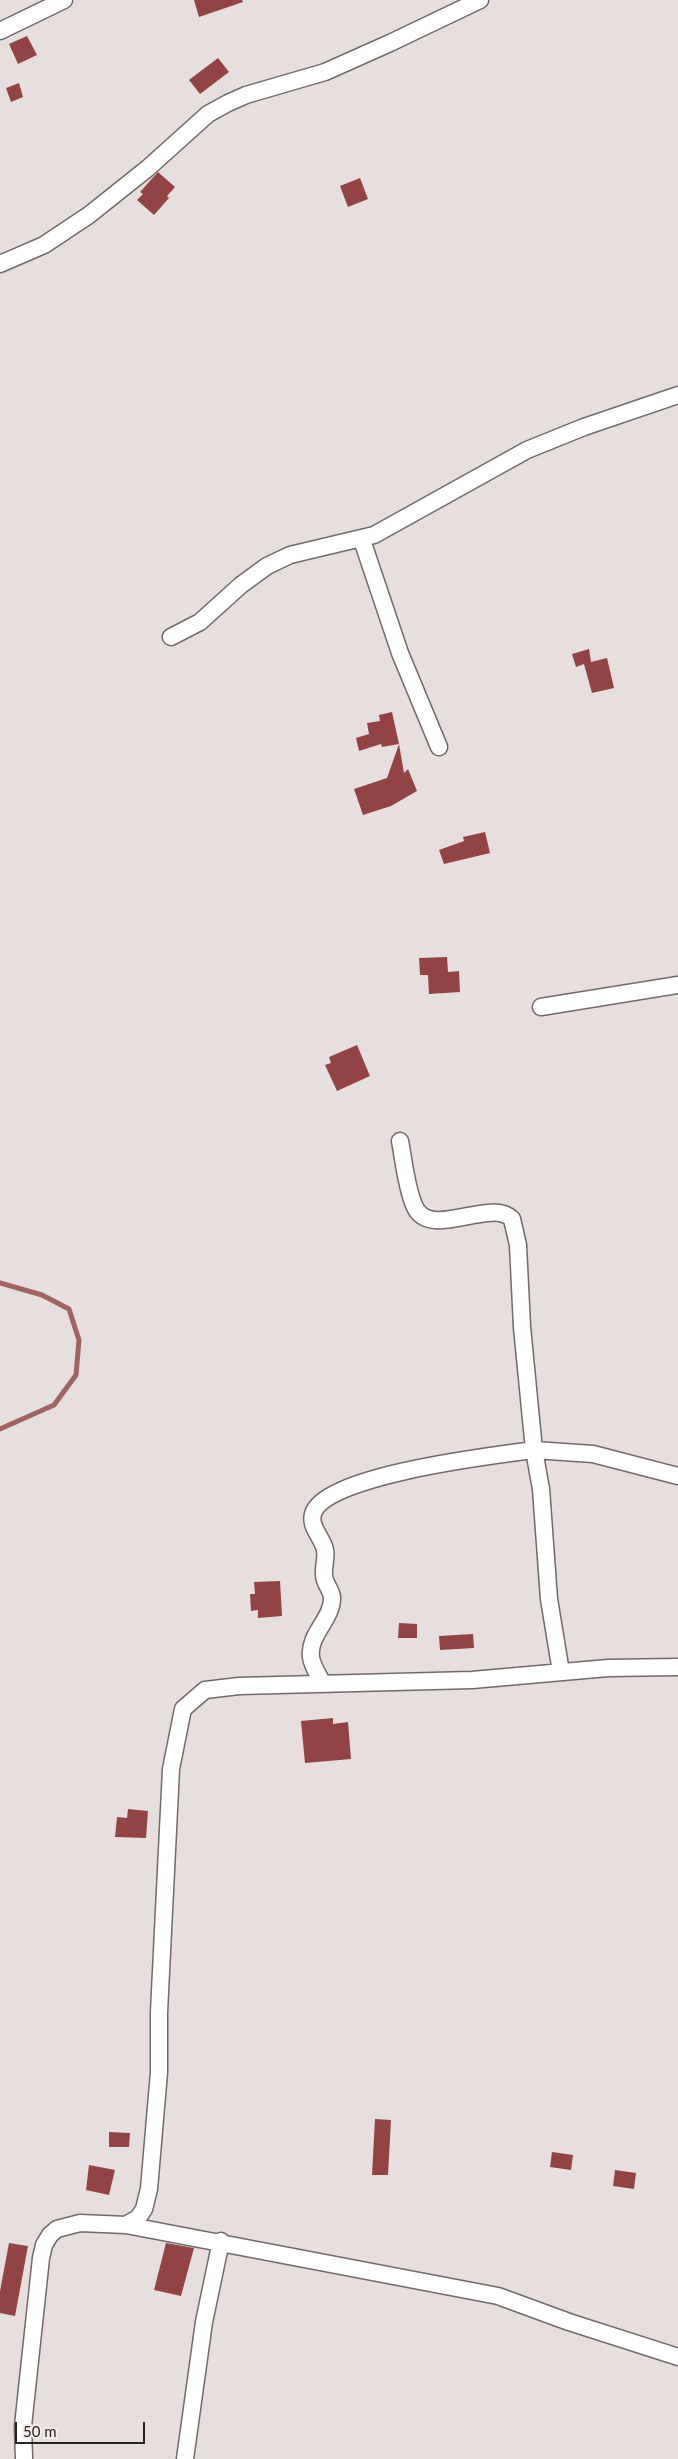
<!DOCTYPE html>
<html>
<head>
<meta charset="utf-8">
<style>
  body { margin:0 }
  #map { position:relative; width:678px; height:2459px; overflow:hidden; background:#e7dede; font-family:Lato,sans-serif }
  canvas { display:block }
  .scale { position:absolute; left:15px; top:2422px; width:130px; height:22px; box-sizing:border-box; border:2px solid #262323; border-top:0; padding-left:6px; font-size:15px; line-height:18px; white-space:nowrap; color:#262323; -webkit-text-stroke:4px #f4ebeb; paint-order:stroke }
</style>
</head>
<body>
<div id="map">
<canvas width="678" height="2459"></canvas>
<div class="scale">50 m</div>
</div>
<script>
const g = document.querySelector('canvas').getContext('2d');
g.lineJoin = 'round';
function strokePath(path, color, width, dash) { g.strokeStyle = color; g.lineWidth = width; g.lineCap = dash ? 'butt' : 'round'; g.setLineDash(dash || []); g.stroke(path); }
function paint(path, color) { g.fillStyle = color; g.fill(path, 'evenodd'); }
strokePath(new Path2D(`
  M0 1283 42 1295 69 1309 79 1340 76 1375 54 1405 0 1429`), '#a06362', 5);
paint(new Path2D(`
  M194 0H242L243 2 199 17Z
  M27 36 37 55 18 64 9 44Z
  M218 58 229 72 200 94 189 80Z
  M19 83 23 97 11 102 6 88Z
  M158 172 175 187 167 196 169 198 154 215 137 200 143 194 140 192Z
  M360 178 368 199 348 207 340 186Z
  M589 649 591 662 607 658 614 688 592 693 584 664 576 667 572 654Z
  M392 712 399 744 382 747 381 744 359 751 356 738 369 734 367 723 380 721 379 715Z
  M399 744 404 773 408 769 417 791 391 806 363 815 354 789 387 778Z
  M485 832 490 853 444 864 439 850 464 841 463 837Z
  M447 957 448 972 459 971 460 992 429 994 428 975H420L419 958Z
  M357 1045 370 1076 337 1091 325 1065 331 1063 329 1057Z
  M280 1581 282 1616 258 1618V1610L251 1611 250 1594H255L254 1582Z
  M399 1623 417 1624V1638H398Z
  M473 1634 474 1648 440 1650 439 1636Z
  M333 1718V1724L348 1722 351 1759 305 1763 301 1721Z
  M128 1809 148 1811 146 1838 115 1837 117 1817 127 1818Z
  M375 2119 391 2120 388 2175H372Z
  M109 2132 130 2133 129 2147H109Z
  M552 2152 573 2155 571 2170 550 2167Z
  M89 2165 115 2170 109 2195 86 2190Z
  M615 2170 636 2173 634 2189 613 2186Z
  M9 2243 28 2246 15 2316 0 2313V2291Z
  M166 2243 194 2248 181 2296 154 2290Z`), '#924444');
const minor = new Path2D(`
  M0 31 64 0
  M0 264 44 245 89 215 148 168 208 114 228 103 246 95 325 72 390 43 480 0
  M362 540 400 653 439 747
  M171 637 200 622 241 585 267 566 290 555 374 535 527 450 584 427 678 395
  M541 1007 678 985
  M400 1141C404 1162 406 1186 414 1205 428 1242 490 1197 512 1219L518 1245 522 1327 534 1450 593 1454 678 1476
  M323 1684C319 1676 312 1666 311 1657 308 1634 333 1619 332 1597 331 1589 324 1583 324 1575 323 1563 329 1554 322 1542 318 1533 310 1525 313 1514 323 1475 497 1455 534 1450L541 1489 549 1599 561 1672
  M126 2225 498 2296 569 2322 678 2357
  M24 2459 23 2426 41 2258 44 2245 50 2235 57 2229 80 2223 126 2225 138 2218 144 2209 149 2189 159 2072V2012L171 1769 183 1709 205 1690 239 1686 472 1680 608 1668 678 1667
  M185 2459 204 2322 221 2241`);
strokePath(minor, '#716a69', 19);
strokePath(minor, '#fff', 16);
</script>
</body>
</html>
